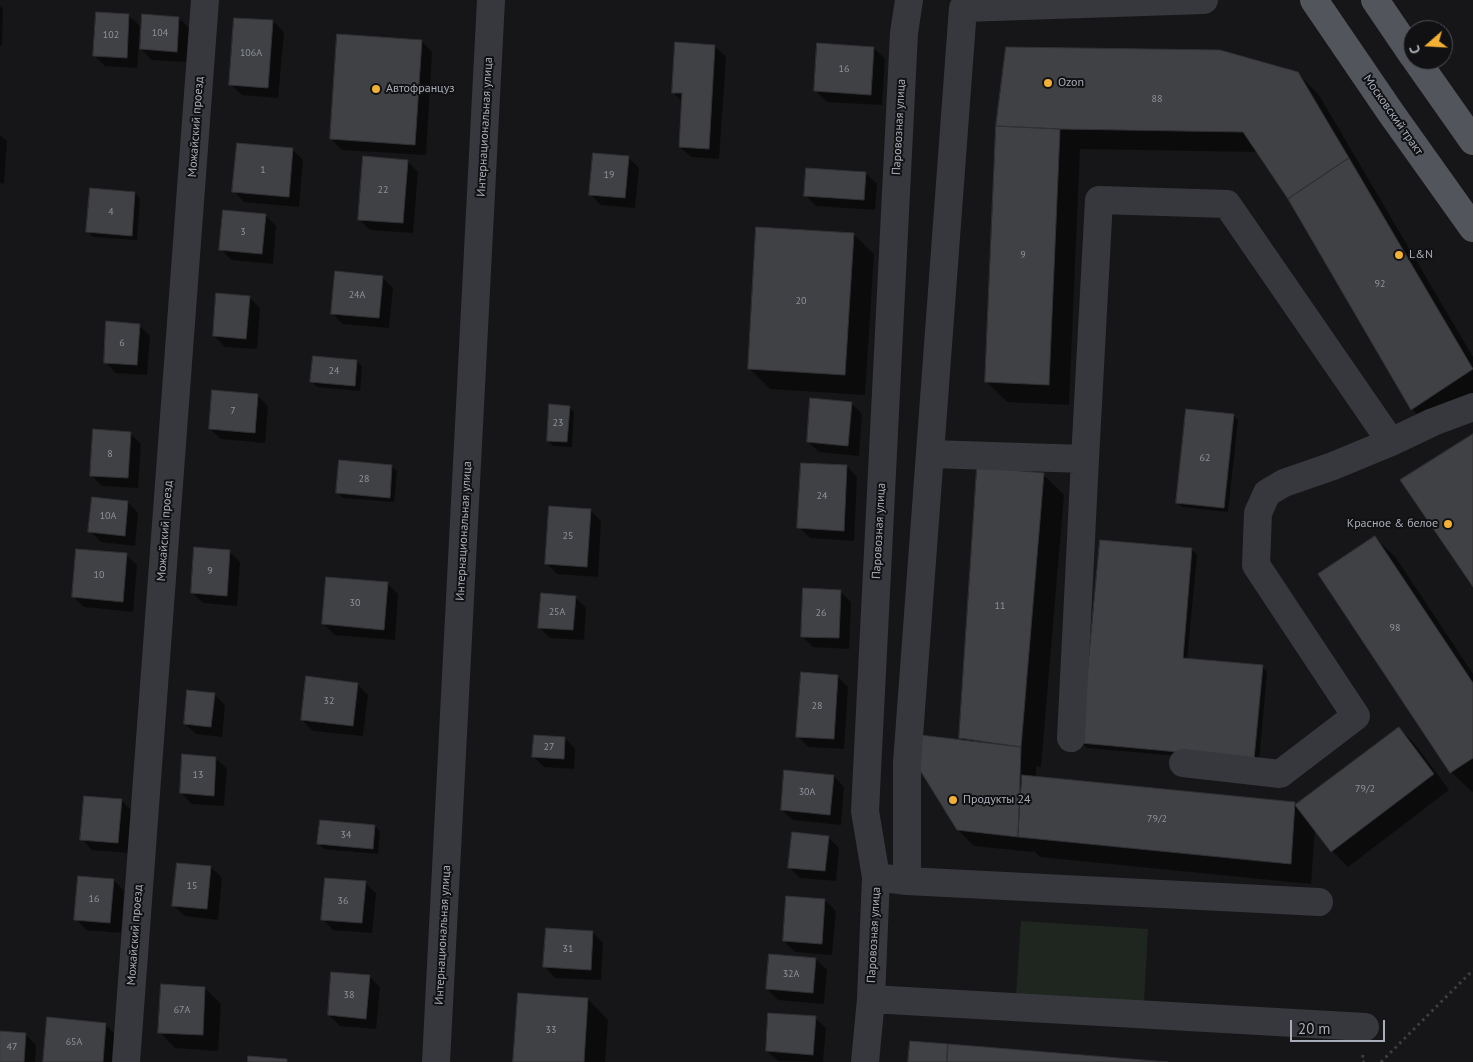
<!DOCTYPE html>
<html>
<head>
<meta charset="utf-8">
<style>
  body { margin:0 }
  #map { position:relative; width:1473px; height:1062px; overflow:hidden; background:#161618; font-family:"PT Sans",sans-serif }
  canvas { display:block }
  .north { position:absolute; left:1403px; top:20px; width:50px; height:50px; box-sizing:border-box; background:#111113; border:1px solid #4d4f55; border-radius:50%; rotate:251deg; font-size:14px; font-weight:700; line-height:20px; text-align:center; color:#a8adb8 }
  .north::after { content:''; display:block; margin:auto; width:18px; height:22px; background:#f2b134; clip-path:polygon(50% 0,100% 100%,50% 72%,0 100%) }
  .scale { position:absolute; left:1290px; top:1020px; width:95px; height:22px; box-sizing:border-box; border:2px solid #a8adb8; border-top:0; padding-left:6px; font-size:15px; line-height:18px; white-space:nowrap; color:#a8adb8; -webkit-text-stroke:4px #111113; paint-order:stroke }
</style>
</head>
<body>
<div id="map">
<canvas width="1473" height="1062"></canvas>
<div class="north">С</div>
<div class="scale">20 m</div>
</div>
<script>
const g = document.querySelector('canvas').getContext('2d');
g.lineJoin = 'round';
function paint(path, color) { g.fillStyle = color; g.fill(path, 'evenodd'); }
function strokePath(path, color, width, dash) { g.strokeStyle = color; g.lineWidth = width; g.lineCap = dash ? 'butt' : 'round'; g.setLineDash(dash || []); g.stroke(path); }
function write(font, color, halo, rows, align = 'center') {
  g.font = font + ' "PT Sans",sans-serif'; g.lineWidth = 4; g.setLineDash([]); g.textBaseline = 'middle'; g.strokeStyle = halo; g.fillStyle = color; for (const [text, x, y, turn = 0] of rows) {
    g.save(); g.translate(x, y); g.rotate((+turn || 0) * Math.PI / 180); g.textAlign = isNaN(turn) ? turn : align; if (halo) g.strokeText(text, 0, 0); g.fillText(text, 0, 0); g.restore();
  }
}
paint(new Path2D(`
  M1021 921 1148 929 1144 1002 1016 995Z`), '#1e261f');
paint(new Path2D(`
  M0 6 3 9 2 46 0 45Z
  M129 16 140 26 137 68 105 66 94 55Z
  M179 18 190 29 187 62 152 60 141 49Z
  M273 21 284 32 278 98 242 95 231 85Z
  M422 41 432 52 426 155 342 150 331 139Z
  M715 46 726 57 719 159 691 157 680 147 682 102 673 92Z
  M874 48 885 59 882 105 827 102 816 91Z
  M1007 49 1298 74 1319 95 1473 357V402L1432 429 1412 409 1289 198 1258 152 1080 149 1069 405 1007 402 986 381Z
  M0 135 7 141 4 184 0 183Z
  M292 149 303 160 299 207 244 202 234 191Z
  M628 157 639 168 635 208 601 205 590 194Z
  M407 161 418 172 413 233 370 230 359 219Z
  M866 173 877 184 875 210 816 206 805 195Z
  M135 193 140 198 137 240 93 237 88 232Z
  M266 216 276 226 273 264 231 260 221 249Z
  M853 234 874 254 865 395 770 389 749 368Z
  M382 277 393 288 389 328 343 324 332 313Z
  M249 297 260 308 257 349 225 347 214 336Z
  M139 325 150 336 147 375 116 373 105 362Z
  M357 361 362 366 360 391 317 387 312 382Z
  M257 395 268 406 265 443 221 439 210 429Z
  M851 403 862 414 859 456 819 452 808 442Z
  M569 407 574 412 572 447 553 446 548 441Z
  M1233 415 1238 420 1228 512 1182 507 1177 502Z
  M130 433 141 444 138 488 102 486 91 475Z
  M392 466 397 471 394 502 343 498 338 493Z
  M847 466 857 477 854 541 810 538 799 527Z
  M1044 475 1064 495 1041 767 1036 766V777L1295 803 1297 805 1399 728 1415 744 1449 790 1348 867 1332 851 1315 829 1311 884 1040 857 1033 850V852L974 846 958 830 964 741 961 738Z
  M128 502 138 513 135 546 101 542 90 531Z
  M590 510 601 521 598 577 557 574 546 563Z
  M1375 537 1396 558 1473 674V791L1472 792 1451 772Z
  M1101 541 1192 549 1197 555 1187 660 1262 667 1267 672 1259 763 1087 748 1082 742Z
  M229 551 240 562 237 606 203 603 192 592Z
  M126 555 137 565 133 612 84 607 73 596Z
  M387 583 398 594 395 640 335 635 324 624Z
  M840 591 851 602 849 649 813 647 802 636Z
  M575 597 586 608 584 640 550 638 539 627Z
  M837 676 848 687 844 749 808 747 798 736Z
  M357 684 368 695 363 736 313 731 302 720Z
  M214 694 225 705 222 737 196 734 185 724Z
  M565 738 575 749 574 769 544 767 533 756Z
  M216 758 227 769 224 806 192 804 181 793Z
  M834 776 844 787 841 825 793 820 782 810Z
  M121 800 132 811 128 853 92 850 82 839Z
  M375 826 380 831 378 854 324 849 319 844Z
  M828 837 839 848 836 881 800 878 789 867Z
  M178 864 211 867 222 878 218 920 185 916 174 906Z
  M114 880 124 891 121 933 86 930 76 919Z
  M365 883 376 893 372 933 333 930 323 919Z
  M825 900 836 911 832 955 795 952 784 941Z
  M593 932 603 943 601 980 555 978 545 967Z
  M816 959 827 970 824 1004 778 1000 767 989Z
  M369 976 380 987 376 1029 340 1026 329 1015Z
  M205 988 221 1004 218 1051 175 1048 160 1032Z
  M588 999 608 1020 605 1062H515Z
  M815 1018 826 1028 823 1062 778 1061 767 1051Z
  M105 1024 116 1035 114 1062H44Z
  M0 1032 25 1034 36 1045 35 1062H0Z`), '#0007');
const building = new Path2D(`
  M96 12 129 14 127 58 93 56Z
  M142 14 179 17 177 52 140 49Z
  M234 18 273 20 268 88 229 85Z
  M337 34 422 40 415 145 330 139Z
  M675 42 715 45 709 149 679 147 682 93H672Z
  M817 43 874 47 871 95 814 91Z
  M1006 47 1220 50 1298 72 1349 158 1288 199 1243 132 1060 129 996 126Z
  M996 126 1060 129 1049 385 985 382Z
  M237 143 293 148 289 197 232 192Z
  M593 153 629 156 625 198 589 195Z
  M363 156 408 160 403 223 358 220Z
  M1349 158 1473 369 1411 410 1288 199Z
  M806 168 866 172 864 200 804 196Z
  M90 188 135 192 132 236 86 232Z
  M223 210 266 214 262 254 219 250Z
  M756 227 854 233 845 375 748 369Z
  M335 271 383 276 379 318 331 314Z
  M216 293 250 296 246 339 213 336Z
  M106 321 140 324 137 365 104 363Z
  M313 356 357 360 355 386 310 382Z
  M212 390 258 394 255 433 209 429Z
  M810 398 852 402 848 446 807 442Z
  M549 404 570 406 567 442 547 441Z
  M1186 409 1234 414 1224 508 1176 503Z
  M93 429 131 432 128 478 90 476Z
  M1473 434V587L1400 480Z
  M339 460 392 465 390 498 336 493Z
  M801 463 847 465 844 531 797 528Z
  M977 467 1044 473 1021 747 959 738Z
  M92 497 128 501 125 536 88 532Z
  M549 506 591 509 587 567 545 564Z
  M1375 536 1473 683V758L1450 773 1318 574Z
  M1100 540 1192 548 1183 658 1263 665 1254 759 1081 743Z
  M194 547 230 550 227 596 191 593Z
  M76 549 127 553 123 602 72 597Z
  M326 577 388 582 384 630 322 624Z
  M803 588 841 590 839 638 801 637Z
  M541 593 576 596 573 630 538 628Z
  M801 672 838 675 834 739 796 737Z
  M306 676 358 683 353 726 301 720Z
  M187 690 215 693 211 727 184 724Z
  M1399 727 1434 774 1331 852 1295 805Z
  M534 735 565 737 564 759 532 757Z
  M920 735 1021 747 1018 837 957 830 918 767Z
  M182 754 216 757 214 796 180 793Z
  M784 770 834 775 830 815 781 810Z
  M1022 775 1295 802 1291 864 1018 837Z
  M84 796 122 799 118 843 80 840Z
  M320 820 375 825 373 849 317 844Z
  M792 832 829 836 825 871 788 868Z
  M177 863 211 866 207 909 172 906Z
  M78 876 114 879 110 923 74 920Z
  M325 878 366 881 362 923 321 920Z
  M786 896 825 899 822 944 783 941Z
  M546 928 593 931 591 970 543 967Z
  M769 954 816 958 813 993 766 989Z
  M331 972 370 975 366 1019 328 1015Z
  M161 984 205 987 203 1035 158 1033Z
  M518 993 588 998 584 1062H513Z
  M768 1013 816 1016 813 1055 766 1051Z
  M47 1017 106 1023 103 1062H43Z
  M0 1031 26 1033 24 1062H0Z
  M910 1041 948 1044 947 1062H908Z
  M948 1044 1168 1062H947Z
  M248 1056 287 1059V1062H248Z`);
paint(building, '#404145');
strokePath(building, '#303034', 1);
strokePath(new Path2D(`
  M1363 1055 1362 1060 1364 1062
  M1381 1062 1473 970`), '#3d3f44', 3, [2.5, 4]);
strokePath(new Path2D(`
  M930 454 1085 459 1071 738
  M1085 459 1099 200 1227 204 1391 442 1433 422 1473 407
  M1183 763 1280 774 1356 716 1256 565 1258 513 1267 493 1284 483 1333 466 1391 442
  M876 877 907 881V763L963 8 1204 0
  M907 881 1319 902
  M871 999 1365 1027
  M126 1062 205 0
  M436 1062 491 0
  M865 1062 871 999 876 877 865 811 904 33 909 0`), '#37383d', 28);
strokePath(new Path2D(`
  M1314 0 1391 113 1473 228
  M1375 0 1413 56
  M1416 60 1473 141`), '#53555c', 28);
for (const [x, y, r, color] of [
  [1048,83,5,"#f2b134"],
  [376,89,5,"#f2b134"],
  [1399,255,5,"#f2b134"],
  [1448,524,5,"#f2b134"],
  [953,800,5,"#f2b134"]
]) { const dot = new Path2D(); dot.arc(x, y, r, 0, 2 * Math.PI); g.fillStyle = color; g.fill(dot); strokePath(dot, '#111113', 2); }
write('10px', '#8e929b', null, [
  ["104",160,33],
  ["102",111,35],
  ["106А",251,53],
  ["16",844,69],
  ["88",1157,99],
  ["1",263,170],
  ["19",609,175],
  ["22",383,190],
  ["4",111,212],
  ["3",243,232],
  ["9",1023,255],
  ["92",1380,284],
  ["24А",357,295],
  ["20",801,301],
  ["6",122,343],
  ["24",334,371],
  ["7",233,411],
  ["23",558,423],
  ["8",110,454],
  ["62",1205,458],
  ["28",364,479],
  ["24",822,496],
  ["10А",108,516],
  ["25",568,536],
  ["9",210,571],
  ["10",99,575],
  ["30",355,603],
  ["11",1000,606],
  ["25А",557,612],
  ["26",821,613],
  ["98",1395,628],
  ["32",329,701],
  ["28",817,706],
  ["27",549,747],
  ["13",198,775],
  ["79/2",1365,789],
  ["30А",807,792],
  ["79/2",1157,819],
  ["34",346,835],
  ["15",192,886],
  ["16",94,899],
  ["36",343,901],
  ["31",568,949],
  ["32А",791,974],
  ["38",349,995],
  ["67А",182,1010],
  ["33",551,1030],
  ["65А",74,1042],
  ["47",12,1047]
]);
write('12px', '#a8adb8', '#111113', [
  ["Ozon",1058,83],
  ["Автофранцуз",386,89],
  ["L&N",1409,255],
  ["Красное & белое",1438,524,"right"],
  ["Продукты 24",963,800]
], 'left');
write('12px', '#a8adb8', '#111113', [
  ["Московский тракт",1393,115,55],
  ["Можайский проезд",196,127,-86],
  ["Интернациональная улица",485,127,-87],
  ["Паровозная улица",899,127,-87],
  ["Можайский проезд",165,531,-86],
  ["Интернациональная улица",464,531,-87],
  ["Паровозная улица",879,531,-87],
  ["Можайский проезд",135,935,-86],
  ["Интернациональная улица",443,935,-87],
  ["Паровозная улица",874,935,-87]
]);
</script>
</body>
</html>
